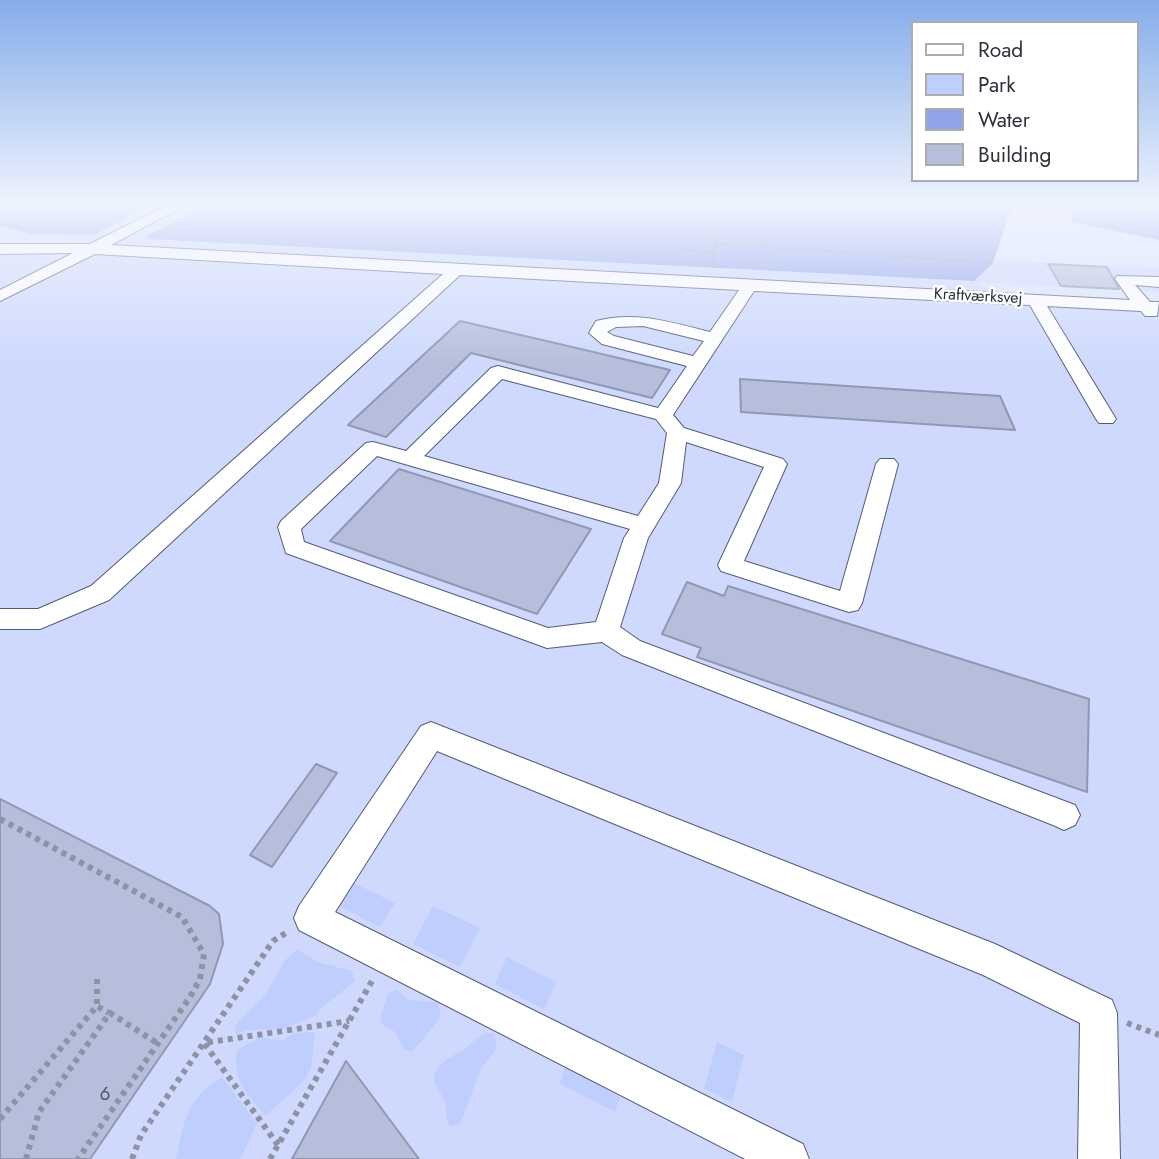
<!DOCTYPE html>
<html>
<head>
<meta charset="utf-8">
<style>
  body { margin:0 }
  #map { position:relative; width:1159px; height:1159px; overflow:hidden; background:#dce4fc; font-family:Jost,sans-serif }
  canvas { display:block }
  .legend { position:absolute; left:911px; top:21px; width:228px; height:161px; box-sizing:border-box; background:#fff; border:2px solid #abacb1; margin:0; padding:9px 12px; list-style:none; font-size:21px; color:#2c303b }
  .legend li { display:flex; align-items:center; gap:14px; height:35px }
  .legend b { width:35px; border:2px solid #abacb1 }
</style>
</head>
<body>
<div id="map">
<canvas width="1159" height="1159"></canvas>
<ul class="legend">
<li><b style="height:9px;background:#fff"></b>Road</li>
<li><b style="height:19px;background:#c0cefe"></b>Park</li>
<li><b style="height:19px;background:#90a3ea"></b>Water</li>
<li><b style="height:19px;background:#b6bedb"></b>Building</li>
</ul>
</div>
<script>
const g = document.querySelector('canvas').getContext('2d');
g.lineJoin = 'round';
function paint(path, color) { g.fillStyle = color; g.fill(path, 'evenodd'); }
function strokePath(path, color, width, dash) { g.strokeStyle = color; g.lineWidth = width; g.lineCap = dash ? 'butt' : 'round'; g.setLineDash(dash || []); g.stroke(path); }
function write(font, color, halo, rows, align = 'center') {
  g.font = font + ' Jost,sans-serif'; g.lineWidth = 5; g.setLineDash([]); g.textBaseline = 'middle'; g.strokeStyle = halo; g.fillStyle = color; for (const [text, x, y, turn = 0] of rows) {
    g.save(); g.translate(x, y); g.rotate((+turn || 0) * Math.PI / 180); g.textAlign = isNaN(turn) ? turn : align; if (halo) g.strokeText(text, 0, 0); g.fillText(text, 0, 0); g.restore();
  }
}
paint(new Path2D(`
  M155 203H211L146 235 147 239 974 281 994 260 1159 268V292L976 282 1010 302 1159 313V1159H0V226L32 234 94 235Z`), '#ced9fd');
paint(new Path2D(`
  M352 882 395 903 380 927 337 905Z
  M433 906 480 928 460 967 413 944Z
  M298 950 318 962 352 971 355 981 318 1011 317 1015 283 1029 247 1030 236 1035 234 1028C243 1015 255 1006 265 994 276 980 281 958 298 950Z
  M507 957 556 982 544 1009 495 984Z
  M397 990 408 1000 438 1002 441 1017 413 1051H405L395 1032 382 1024 380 1019 388 994Z
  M315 1032 311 1069 302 1083 265 1116C246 1091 233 1083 237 1050L260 1037 282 1041 294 1033Z
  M485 1033H494L497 1048 481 1069 460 1124 450 1126C444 1117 448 1109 444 1100 442 1093 434 1088 434 1080 434 1063 452 1057 463 1050 471 1045 475 1038 485 1033Z
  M717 1042 744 1055 732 1102 704 1089Z
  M565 1067 620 1097 615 1112 560 1084Z
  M222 1077 257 1124 240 1159H176C185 1120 185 1100 222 1077Z`), '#c0cefe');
paint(new Path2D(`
  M0 203H155L94 235 32 234 0 226Z
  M211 203H1013L993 263 974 281 147 239 146 236Z
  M1075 203H1159V240L1071 222Z`), '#90a3ea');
const building = new Path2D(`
  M1048 264 1107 267 1119 289 1061 286Z
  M460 321 555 343 670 370 652 398 471 353 386 437 348 425Z
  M740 379 1000 396 1015 430 741 412Z
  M399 469 591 529 537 614 330 541Z
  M687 582 724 596 728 586 1089 699 1087 792 697 657 701 648 662 634Z
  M316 764 337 773 272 867 250 855Z
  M0 799 210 906 219 914 223 944 210 984 90 1159H0Z
  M346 1061 419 1159H292Z`);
paint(building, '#b6bedb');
strokePath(building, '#9098b4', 2);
const minor = new Path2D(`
  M172 203H189L111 245 1130 300 1115 279 1117 276 1159 277V287L1135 285 1150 302H1159L1157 316H1145L1141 311 1047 306 1116 419 1113 423H1099L1096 419 1030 305 754 291 673 415 684 428 783 459 787 464 744 561 840 591 876 464 880 459H894L898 464 862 603 858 610 849 612 721 571 718 565 764 467 686 442 681 483 648 538 620 627 640 641 1075 805 1080 815 1075 825 1064 830 1053 825 622 655 602 642 547 648 286 553 278 527 281 521 366 443 373 442 406 451 491 368 498 366 658 408 687 366 602 344 589 333 596 321C636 311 670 322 710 332L739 290 460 275 109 600 40 629H0V609H38L91 586 443 274 95 254 0 301V290L73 253 0 254V244H90ZM643 326 704 341 693 356 614 336 607 332 616 327ZM502 379 656 419 667 433 659 483 638 516 424 456ZM377 456 630 529 624 538 596 622 548 628 304 542 301 529Z
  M431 722 995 944 1112 1000 1117 1013 1120 1159H1078L1080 1023 983 975 437 751 335 912 803 1144 809 1159H745L299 930 294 918 299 906 421 726Z`);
strokePath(minor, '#555c75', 2);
strokePath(new Path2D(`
  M1133 203 1159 207
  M1131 207 1159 212
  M715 243 993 263
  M684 250 714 252
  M712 267 723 203`), '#8d93a5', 2.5, [2.5, 2.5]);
strokePath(new Path2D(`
  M0 819 182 917 204 954 200 979 190 997 78 1159
  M97 979V1006
  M1127 1023 1159 1035
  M0 1119 97 1006 109 1013
  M278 1145 204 1043 349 1021
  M26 1159 39 1112 110 1013 157 1043
  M132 1159 141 1135 273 941 289 931
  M270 1159 372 981`), '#8d93a5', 6, [5, 5]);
paint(minor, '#fff');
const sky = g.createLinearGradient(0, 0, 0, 365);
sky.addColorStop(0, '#85ade9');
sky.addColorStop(0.56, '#eff3fe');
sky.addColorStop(1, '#eff3fe00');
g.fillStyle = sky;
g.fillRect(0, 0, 1159, 365);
write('16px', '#2c303b', '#fff', [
  ["Kraftværksvej",978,297,3]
]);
write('19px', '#4e5463', null, [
  ["6",105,1095]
]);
</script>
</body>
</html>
